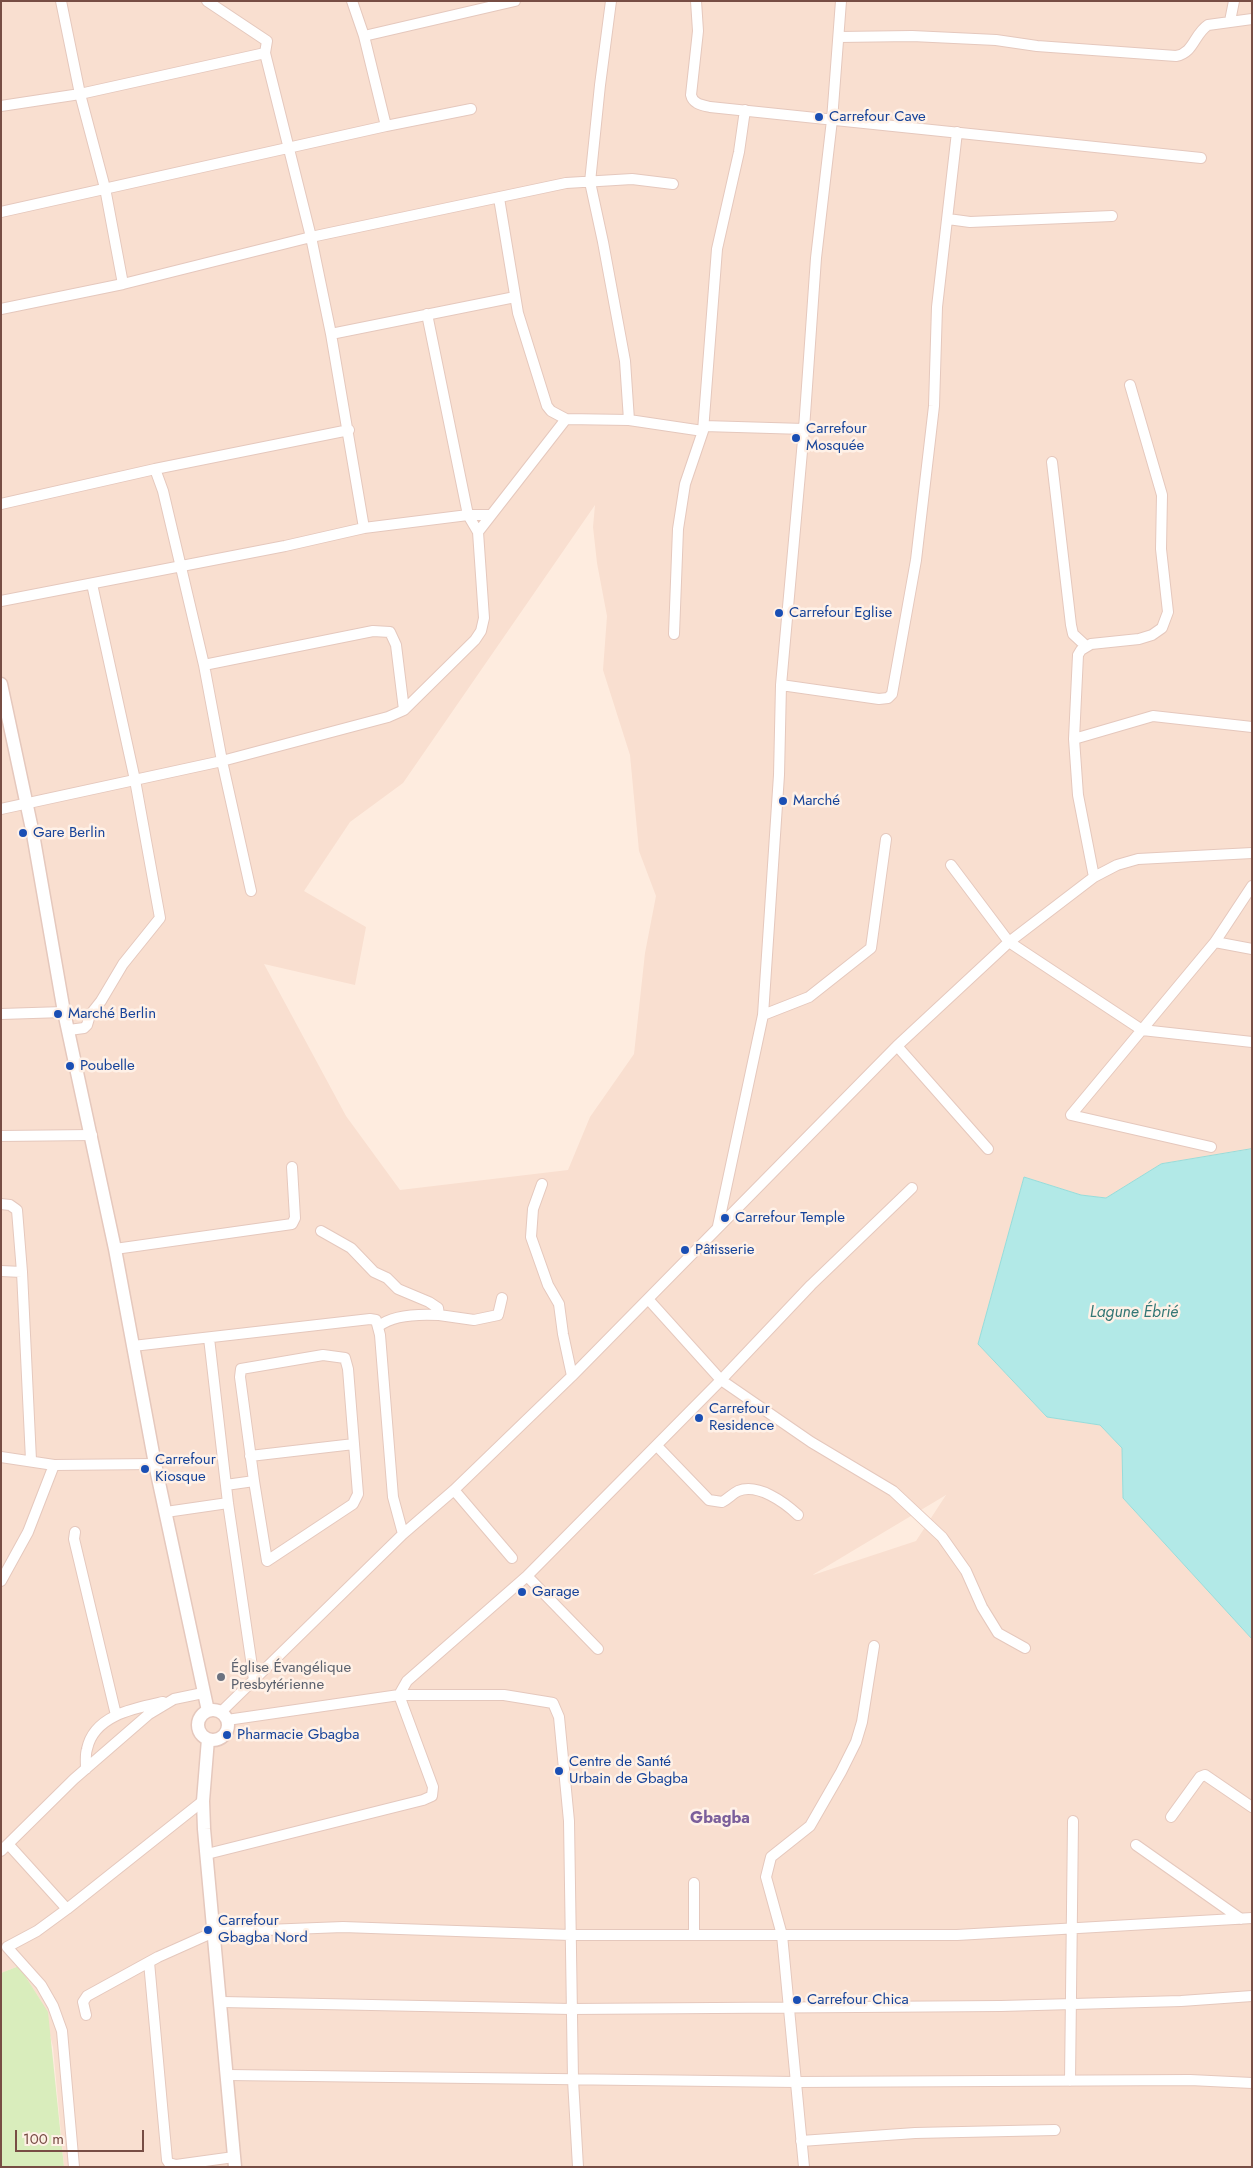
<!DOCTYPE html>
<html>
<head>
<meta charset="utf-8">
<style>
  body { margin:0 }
  #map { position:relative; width:1253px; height:2168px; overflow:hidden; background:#feecdf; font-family:Jost,sans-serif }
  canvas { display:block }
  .frame { position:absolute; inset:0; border:2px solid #774d44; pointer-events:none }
  .scale { position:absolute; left:15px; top:2130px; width:129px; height:22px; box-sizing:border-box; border:2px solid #774d44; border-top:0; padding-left:6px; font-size:15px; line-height:18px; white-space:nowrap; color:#774d44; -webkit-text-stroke:4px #fff1e7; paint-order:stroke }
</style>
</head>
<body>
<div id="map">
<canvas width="1253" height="2168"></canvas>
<div class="frame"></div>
<div class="scale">100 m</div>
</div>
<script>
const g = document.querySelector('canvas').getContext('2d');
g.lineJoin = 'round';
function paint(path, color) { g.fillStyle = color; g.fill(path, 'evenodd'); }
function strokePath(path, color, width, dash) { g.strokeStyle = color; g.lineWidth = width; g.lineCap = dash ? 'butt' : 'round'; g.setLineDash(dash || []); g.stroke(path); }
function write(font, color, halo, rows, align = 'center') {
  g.font = font + ' Jost,sans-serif'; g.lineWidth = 5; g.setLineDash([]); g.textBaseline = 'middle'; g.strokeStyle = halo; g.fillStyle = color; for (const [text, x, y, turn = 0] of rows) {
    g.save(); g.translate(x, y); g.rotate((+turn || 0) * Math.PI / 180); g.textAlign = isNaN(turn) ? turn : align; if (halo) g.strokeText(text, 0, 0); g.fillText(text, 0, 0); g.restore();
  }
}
paint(new Path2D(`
  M1 1H1252V1149L1161 1164 1106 1198 1081 1195 1024 1177 978 1344 1047 1417 1100 1425 1122 1448 1123 1498 1252 1639V2167H64L53 2047 41 2001 19 1966 1 1973ZM595 505 593 527 597 563 607 616 603 670 630 755 639 851 656 896 645 953 634 1054 590 1117 568 1170 400 1190 346 1116 264 964 355 985 366 927 304 891 350 822 403 783ZM946 1495 916 1541 813 1575 814 1574Z`), '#f9dfd0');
paint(new Path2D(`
  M19 1966 48 2012 64 2167H1V1973Z`), '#d9edbc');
const water = new Path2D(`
  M1252 1149V1639L1123 1498 1122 1448 1100 1425 1047 1417 978 1344 1024 1177 1081 1195 1106 1198 1161 1164Z`);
paint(water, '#b2e9e7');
strokePath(water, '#97dcda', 1);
const minor = new Path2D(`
  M61 1 80 94 105 188 123 284
  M352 1 364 36 386 126
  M611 1 600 85 590 182 603 242 625 361 629 420
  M696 1 698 31 691 95C693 104 702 105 710 107L1201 158
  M1230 21 1234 1
  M364 36 515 1
  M839 37 912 36 996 40 1037 46 1176 56C1194 53 1194 34 1208 25L1252 19
  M265 53 311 237 331 334 364 528
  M1 106 80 94 265 53 267 41 207 1
  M499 198 518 313 547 406 551 411 566 419 629 420 703 431 717 249 739 152 745 110
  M1 212 386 126 471 109
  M948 219 970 222 1112 216
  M1 309 123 284 311 237 566 183 632 179 673 184
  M331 334 515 297
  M704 426 804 429
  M1052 462 1071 625 1073 634 1086 646
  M155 469 349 430
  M1 504 155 469 163 491 204 665 222 761 251 891
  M478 532 566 419
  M1 601 285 546 364 528 468 515H491
  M674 634 678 529 685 484 703 431
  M204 665 373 631 390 632 396 645 404 710
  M781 685 879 699 888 698 892 694 916 560 934 406 937 307 957 132
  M1074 739 1153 716 1252 727
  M1 809 222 761 388 717 404 710 475 640 481 631 484 618 478 532 468 515 427 314
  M951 865 1009 942 1142 1030 1252 1042
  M1094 877 1078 795 1074 739 1078 655 1081 650 1091 644 1139 639 1152 635 1162 628 1168 612 1161 549 1162 495 1130 385
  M1215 942 1252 949
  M1 1014 64 1012
  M763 1015 809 997 871 948 886 839
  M69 1030 84 1028 87 1025 90 1015 101 1001 123 964 160 918 135 780 92 584
  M897 1046 988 1149
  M1 1136 92 1135
  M1211 1147 1071 1115 1215 942 1252 886
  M542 1184 533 1209 531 1237 548 1285 559 1304 563 1334 572 1376
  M1 1204 10 1205 17 1210 22 1272
  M718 1226 763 1015 779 775 781 685 804 429 816 258 832 120 841 1
  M321 1231 351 1248 374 1272 387 1278 398 1289 429 1302 438 1308 439 1315C420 1314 394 1314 379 1326
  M115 1249 292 1224 295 1218 292 1167
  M1 1271 22 1272 31 1460
  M648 1299 721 1380 811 1442 893 1491 942 1537 966 1571 982 1607 998 1633 1025 1648
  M439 1315 474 1320 498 1315 502 1298
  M209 1338 228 1503 254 1680
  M133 1346 370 1319 376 1320 380 1335 393 1497 403 1534
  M657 1446 709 1500 722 1502C728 1499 732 1494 738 1491 758 1483 784 1502 798 1515
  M250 1456 354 1444
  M1 1457 54 1465 155 1464
  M226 1485 254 1481 267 1561 353 1504 358 1494 348 1369 345 1358 323 1355 241 1369 240 1377 254 1481
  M454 1490 512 1558
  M166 1512 228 1503
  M75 1532 74 1539 116 1715
  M527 1576 598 1649
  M1 1581 28 1532 54 1465
  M399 1695 407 1681 527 1576 721 1380 811 1285 912 1188
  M221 1712 403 1534 454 1490 572 1376 897 1046 1009 942 1094 877 1117 865 1138 859 1252 853
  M227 1720 399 1695H504L553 1703 559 1717 569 1821 573 2080 578 2167
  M86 1769C86 1762 85 1755 87 1749 94 1715 135 1708 163 1702
  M1171 1817 1200 1777 1205 1775 1252 1807
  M9 1845 67 1909
  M1136 1845 1241 1919
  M1 1851 74 1779 149 1714 174 1699 203 1693
  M207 1854 423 1800 432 1796 433 1787 399 1695
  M694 1934V1883
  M149 1962 167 2160 169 2163 176 2165 234 2157
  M222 2002 571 2009 1001 2006 1181 2001 1252 1996
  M86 2015 83 2002 87 1996 158 1957 214 1932 343 1927 570 1935H957L1252 1918
  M228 2075 796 2082 1190 2080 1252 2083
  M1070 2081 1073 1821
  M801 2141 915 2133 1055 2130
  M74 2167 62 2031 53 2006 41 1985 7 1947 37 1931 67 1909 203 1801
  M804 2167 782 1935 766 1877 771 1857 810 1826 841 1772 856 1742 862 1722 874 1646`);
const tertiary = new Path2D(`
  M1 684 33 834 64 1012 115 1249 155 1464 208 1711
  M198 1725a15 15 0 1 1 30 0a15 15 0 1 1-30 0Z
  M208 1739 203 1801 204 1829 235 2167`);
strokePath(minor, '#e5c8bd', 12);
strokePath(tertiary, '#e5c8bd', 15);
strokePath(minor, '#fff', 10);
strokePath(tertiary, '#fff', 12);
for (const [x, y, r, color] of [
  [819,117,5,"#1a4fb4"],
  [796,438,5,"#1a4fb4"],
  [779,613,5,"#1a4fb4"],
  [783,801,5,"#1a4fb4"],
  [23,833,5,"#1a4fb4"],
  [58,1014,5,"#1a4fb4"],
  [70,1066,5,"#1a4fb4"],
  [725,1218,5,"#1a4fb4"],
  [685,1250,5,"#1a4fb4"],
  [699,1418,5,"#1a4fb4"],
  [145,1469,5,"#1a4fb4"],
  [522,1592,5,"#1a4fb4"],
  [221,1677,5,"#6b7280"],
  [227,1735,5,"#1a4fb4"],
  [559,1771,5,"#1a4fb4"],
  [208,1930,5,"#1a4fb4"],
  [797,2000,5,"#1a4fb4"]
]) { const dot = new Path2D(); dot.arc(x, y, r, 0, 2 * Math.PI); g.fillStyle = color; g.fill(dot); strokePath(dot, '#fff1e7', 2); }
write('15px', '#164399', '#fff1e7', [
  ["Carrefour Cave",829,117],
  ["Carrefour",806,429],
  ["Mosquée",806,446],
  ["Carrefour Eglise",789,613],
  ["Marché",793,801],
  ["Gare Berlin",33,833],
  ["Marché Berlin",68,1014],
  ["Poubelle",80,1066],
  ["Carrefour Temple",735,1218],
  ["Pâtisserie",695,1250],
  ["Carrefour",709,1409],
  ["Residence",709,1426],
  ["Carrefour",155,1460],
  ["Kiosque",155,1477],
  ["Garage",532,1592],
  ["Pharmacie Gbagba",237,1735],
  ["Centre de Santé",569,1762],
  ["Urbain de Gbagba",569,1779],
  ["Carrefour",218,1921],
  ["Gbagba Nord",218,1938],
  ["Carrefour Chica",807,2000]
], 'left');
write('15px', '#5b616d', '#fff1e7', [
  ["Église Évangélique",231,1668],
  ["Presbytérienne",231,1685]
], 'left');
write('italic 16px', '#347775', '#fff1e7', [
  ["Lagune Ébrié",1134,1313]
]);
write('bold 16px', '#7b5f9b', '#fff1e7', [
  ["Gbagba",720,1819]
]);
</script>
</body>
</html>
